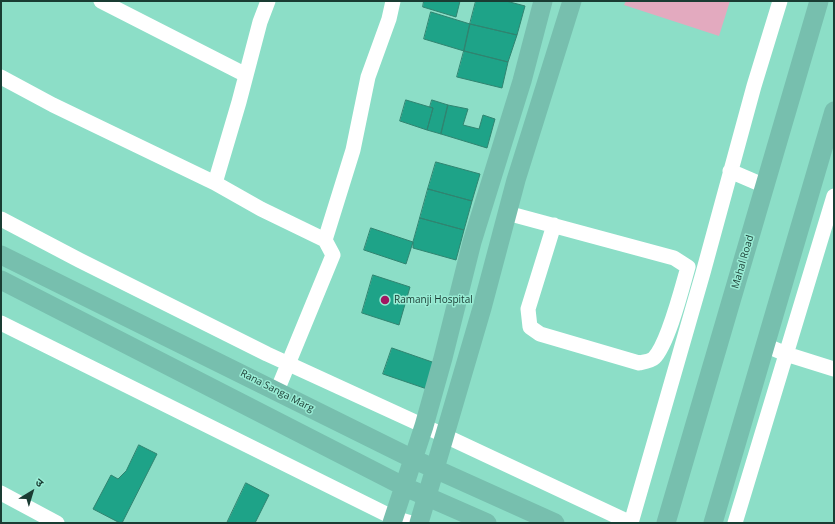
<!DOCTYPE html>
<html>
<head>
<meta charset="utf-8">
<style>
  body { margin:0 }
  #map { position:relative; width:835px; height:524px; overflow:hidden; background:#8cdec7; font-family:"Open Sans","Noto Sans Devanagari",sans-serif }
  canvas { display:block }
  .frame { position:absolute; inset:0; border:2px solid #1a3c33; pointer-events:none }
  .north { position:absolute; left:12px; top:472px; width:40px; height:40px; -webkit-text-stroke:3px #99ebd4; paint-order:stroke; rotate:38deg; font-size:11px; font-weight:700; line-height:16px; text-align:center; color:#1a3c33 }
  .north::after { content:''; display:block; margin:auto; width:14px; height:18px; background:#1a3c33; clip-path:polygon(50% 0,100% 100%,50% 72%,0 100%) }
</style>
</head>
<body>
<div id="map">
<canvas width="835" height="524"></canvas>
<div class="frame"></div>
<div class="north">उ</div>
</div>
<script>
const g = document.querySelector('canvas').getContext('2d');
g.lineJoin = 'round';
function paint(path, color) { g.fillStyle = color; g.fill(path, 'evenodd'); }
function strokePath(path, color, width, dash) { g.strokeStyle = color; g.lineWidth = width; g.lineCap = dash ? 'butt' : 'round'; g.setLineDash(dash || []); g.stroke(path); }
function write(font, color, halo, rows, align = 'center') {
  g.font = font + ' "Open Sans",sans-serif'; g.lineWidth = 3; g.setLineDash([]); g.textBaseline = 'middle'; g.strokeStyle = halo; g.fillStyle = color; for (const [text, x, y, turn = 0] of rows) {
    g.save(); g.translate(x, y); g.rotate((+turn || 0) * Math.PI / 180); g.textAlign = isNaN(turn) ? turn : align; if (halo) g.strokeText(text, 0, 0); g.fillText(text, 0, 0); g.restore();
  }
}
paint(new Path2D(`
  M626 1H730L719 36 624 5Z`), '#e3aabf');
const building = new Path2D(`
  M424 1H460L456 17 423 7Z
  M476 1H506L525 6 517 35 470 24Z
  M431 12 470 24 464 51 424 39Z
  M470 24 517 35 508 62 464 51Z
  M464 51 508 62 502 88 457 77Z
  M406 100 433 108 427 130 400 121Z
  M432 100 448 105 441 134 427 130 433 108 430 107Z
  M448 105 468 109 463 125 479 129 483 115 495 119 487 148 441 134Z
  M436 162 480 174 472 201 428 189Z
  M428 189 472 201 464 230 420 218Z
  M420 218 464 230 456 260 413 248V242Z
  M371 228 413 242 406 264 364 250Z
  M373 275 410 287 399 325 362 313Z
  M392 348 435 363 427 389 383 374Z
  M139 445 157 454 122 523H120L93 509 111 475 118 479 126 471Z
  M246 483 269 495 255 523H227Z`);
paint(building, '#1ea388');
strokePath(building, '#308470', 1);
strokePath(new Path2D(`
  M101 1 246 75
  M1 77 53 105 215 183 261 209 325 240
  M730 171 765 186
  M215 183 239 102 260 22 268 1
  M507 213 674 258 688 267C682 288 668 344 654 358 651 361 644 362 639 363L540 334 530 327 528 309 554 225
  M1 219 79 260 267 354 424 426 631 523
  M1 323 394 518 411 523
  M765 345 786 354 834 369
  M277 391 333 255 325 240 353 150 368 77 389 19 393 1
  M1 493 57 523
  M631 523 703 273 754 86 780 1
  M735 523 834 196`), '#fff', 15);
strokePath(new Path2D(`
  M1 255 413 459 555 523
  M1 280 405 487 487 523
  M392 523 424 426 443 358 472 242 522 81 543 1
  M419 523 482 308 516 180 572 1
  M666 523 819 1
  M713 523 834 111`), '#77bfae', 19);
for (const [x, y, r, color] of [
  [385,300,5,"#a11661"]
]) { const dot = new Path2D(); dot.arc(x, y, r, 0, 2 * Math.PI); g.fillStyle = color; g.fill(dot); strokePath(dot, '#99ebd4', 1.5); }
write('10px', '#1a3c33', '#99ebd4', [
  ["Mahal Road",743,262,-74],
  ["Rana Sanga Marg",277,391,27]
]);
write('10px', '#1a3c33', '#99ebd4', [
  ["Ramanji Hospital",394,300]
], 'left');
</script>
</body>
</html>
